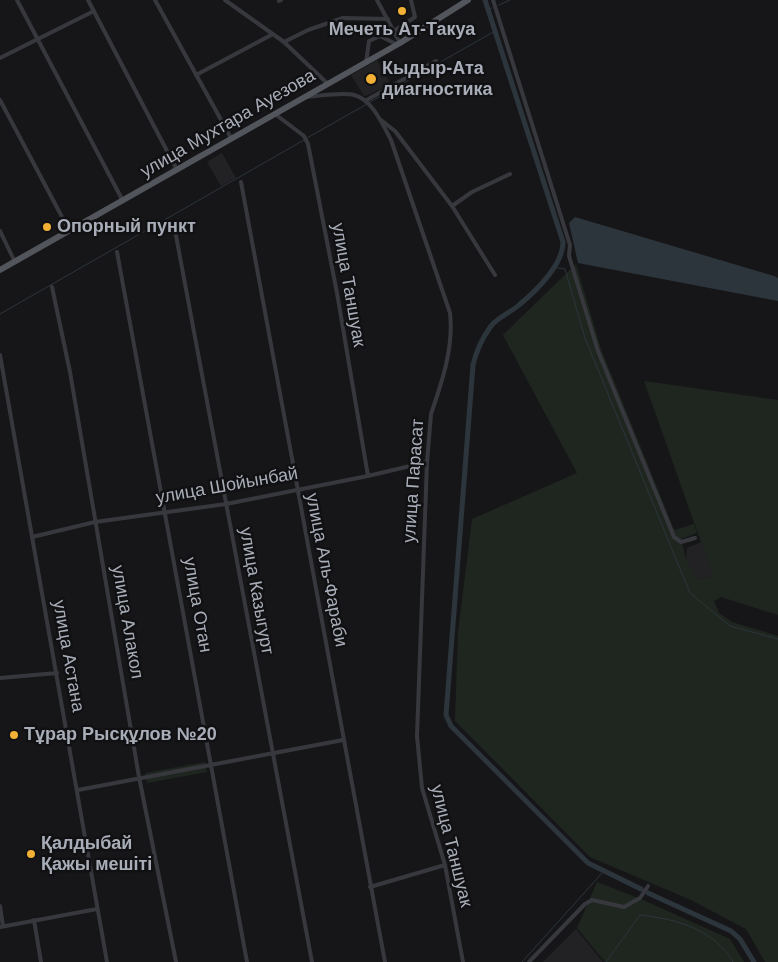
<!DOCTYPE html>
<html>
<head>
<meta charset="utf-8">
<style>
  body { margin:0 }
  canvas { display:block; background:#161618 }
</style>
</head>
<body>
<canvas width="778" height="962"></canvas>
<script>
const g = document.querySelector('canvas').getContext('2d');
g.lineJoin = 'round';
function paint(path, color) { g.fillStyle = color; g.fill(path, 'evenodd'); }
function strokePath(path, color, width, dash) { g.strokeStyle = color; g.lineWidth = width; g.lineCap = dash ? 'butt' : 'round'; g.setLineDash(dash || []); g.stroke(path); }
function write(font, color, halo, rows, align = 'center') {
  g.font = font + ' Arial,sans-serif'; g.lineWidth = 5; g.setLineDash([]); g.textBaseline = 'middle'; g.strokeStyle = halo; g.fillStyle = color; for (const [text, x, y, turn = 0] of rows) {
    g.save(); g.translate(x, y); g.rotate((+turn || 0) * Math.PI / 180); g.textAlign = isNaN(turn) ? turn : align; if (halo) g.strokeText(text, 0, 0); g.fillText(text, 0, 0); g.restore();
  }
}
paint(new Path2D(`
  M377 60 390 83 371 94 364 96 351 75Z
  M222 153 236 178 221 186 207 162Z
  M701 542 713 576 697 580 686 560 687 548Z
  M576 929 603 962H543Z`), '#222225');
paint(new Path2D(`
  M576 264 601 349 673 527 675 530 694 524 697 533 681 539 686 559 697 580 713 576 644 381 778 400V615L721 597 714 601 719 613 732 622 778 636V962H765L746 929 691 900 590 857 455 721 458 632 472 519 577 473 503 335Z
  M205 762 207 772 147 783 145 773Z
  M597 882 643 900 730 939 744 962H605L577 928Z`), '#1e261f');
paint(new Path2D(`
  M575 217 774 276 778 278V301L578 263 569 223Z`), '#2c353c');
strokePath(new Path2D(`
  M499 5 510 0
  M488 10 492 8
  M370 102 495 31
  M307 138 367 104
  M553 267 565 269 585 338 690 593 730 626 778 639
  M0 314 304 140
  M522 962 603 872
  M606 962 640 915C676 919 714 929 733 962`), '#2c353c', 1);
strokePath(new Path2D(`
  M485 0 563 242C563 265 536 291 519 305 510 313 498 317 491 326 483 337 476 352 473 365L446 715 451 726 588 863 641 889
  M648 893 731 931 740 939 754 962`), '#2c353c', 5);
strokePath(new Path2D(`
  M17 0 123 201
  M88 0 177 170
  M155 0 231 138
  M225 0 284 42 328 84
  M377 0 400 43
  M493 0 570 245 569 256 598 351 674 537 681 542 695 538
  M279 1 281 0
  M394 31 415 17 411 0
  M284 42 308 30 343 18 388 19
  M0 58 94 11
  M366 63 369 41 380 36 396 44
  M196 75 273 34
  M306 97C319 96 343 92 354 95 372 99 383 125 391 140L450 313C454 347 442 382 431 414L427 462 417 736 422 788 445 865 463 962
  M0 100 70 232
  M365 101 436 61
  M275 114 304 136 308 144 337 293 368 476
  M381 120 395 131 452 206 495 275
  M241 182 385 962
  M452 206 472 192 510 174
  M174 225 312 962
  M0 231 15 262
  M117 252 247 962
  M52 287 70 372 139 777 176 962
  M0 355 107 962
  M32 537 95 522 226 504 368 476 427 462
  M0 678 57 673
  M78 790 343 740
  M370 887 445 865
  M0 906 3 926
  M34 920 41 962
  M0 927 97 909
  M529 962 585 904 592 900 624 907 640 898 648 886`), '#37383d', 4);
strokePath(new Path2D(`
  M0 270 400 43 468 0`), '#53555c', 6);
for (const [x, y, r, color] of [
  [402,11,5,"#f2b134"],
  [371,79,6,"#f2b134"],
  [47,227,5,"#f2b134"],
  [14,735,5,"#f2b134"],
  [31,854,5,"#f2b134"]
]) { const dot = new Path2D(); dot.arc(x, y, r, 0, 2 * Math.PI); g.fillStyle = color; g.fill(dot); strokePath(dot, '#111113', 2); }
write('bold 18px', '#a8adb8', '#111113', [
  ["Мечеть Ат-Такуа",402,30,"center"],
  ["Кыдыр-Ата",382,69],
  ["диагностика",382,90],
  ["Опорный пункт",57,227],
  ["Тұрар Рысқұлов №20",24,735],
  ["Қалдыбай",41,844],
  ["Қажы мешіті",41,865]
], 'left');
write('18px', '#a8adb8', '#111113', [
  ["улица Мухтара Ауезова",228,124,-30],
  ["улица Таншуак",348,285,80],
  ["улица Парасат",414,481,-86],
  ["улица Шойынбай",227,486,-10],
  ["улица Аль-Фараби",326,570,79],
  ["улица Казыгурт",256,591,80],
  ["улица Отан",197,605,80],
  ["улица Алакол",127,622,80],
  ["улица Астана",68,656,80],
  ["улица Таншуак",451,846,76]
]);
</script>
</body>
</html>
